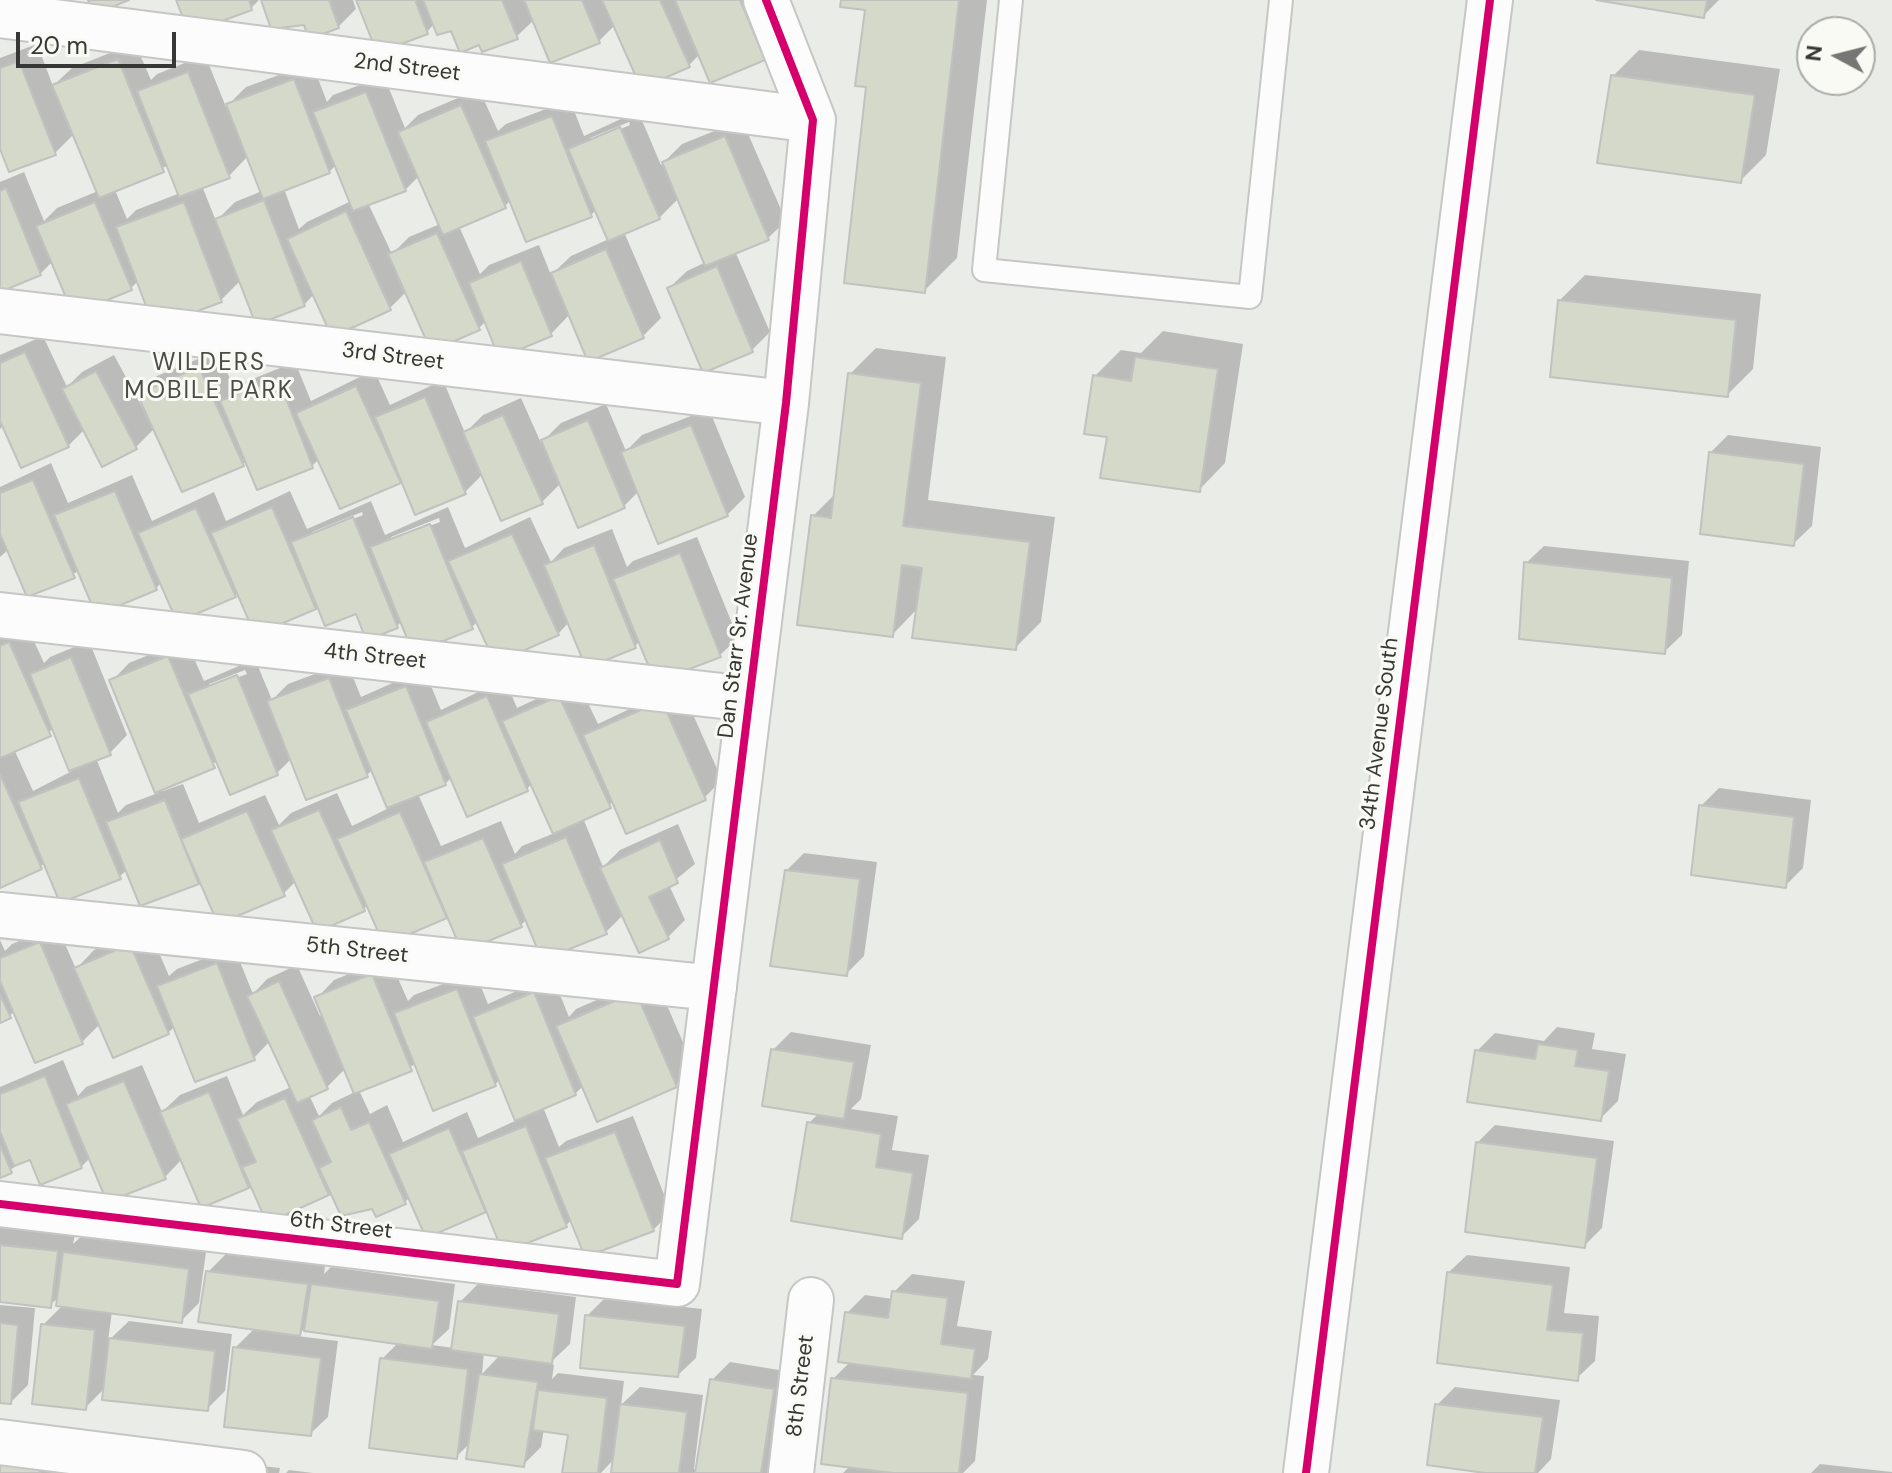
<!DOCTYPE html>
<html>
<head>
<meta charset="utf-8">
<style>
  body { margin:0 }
  #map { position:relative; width:1892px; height:1473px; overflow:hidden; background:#eaece8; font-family:"DM Sans",sans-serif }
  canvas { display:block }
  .north { position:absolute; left:1796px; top:16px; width:80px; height:80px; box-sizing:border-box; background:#f9faf4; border:2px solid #abaca8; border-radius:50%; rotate:277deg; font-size:22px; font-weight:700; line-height:32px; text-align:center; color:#373836 }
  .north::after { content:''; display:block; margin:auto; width:28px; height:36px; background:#767774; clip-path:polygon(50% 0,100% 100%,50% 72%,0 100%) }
  .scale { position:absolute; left:16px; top:32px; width:160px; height:36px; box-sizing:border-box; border:4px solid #373836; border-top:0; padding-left:10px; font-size:24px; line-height:28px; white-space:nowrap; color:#373836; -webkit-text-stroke:6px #f9faf4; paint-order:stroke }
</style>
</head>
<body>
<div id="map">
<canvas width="1892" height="1473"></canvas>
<div class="north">N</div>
<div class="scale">20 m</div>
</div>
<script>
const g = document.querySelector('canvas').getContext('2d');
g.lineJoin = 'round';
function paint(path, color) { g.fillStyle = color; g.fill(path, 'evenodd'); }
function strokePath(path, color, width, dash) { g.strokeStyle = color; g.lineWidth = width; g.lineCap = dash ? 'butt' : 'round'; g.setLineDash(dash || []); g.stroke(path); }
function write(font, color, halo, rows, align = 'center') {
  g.font = font + ' "DM Sans",sans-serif'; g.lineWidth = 6; g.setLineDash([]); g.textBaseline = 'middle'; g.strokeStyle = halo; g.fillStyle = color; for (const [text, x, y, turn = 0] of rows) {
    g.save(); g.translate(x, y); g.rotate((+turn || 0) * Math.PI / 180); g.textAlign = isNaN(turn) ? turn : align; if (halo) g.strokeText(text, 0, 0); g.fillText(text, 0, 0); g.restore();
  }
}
paint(new Path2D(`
  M179 0H259L251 8Z
  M263 0H353L356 9 338 27 305 23Z
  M358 0H764L782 40 764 58 700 54 689 65 615 25 599 41 534 20 516 37 480 43 452 28 434 24 427 32Z
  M843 0H987L957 258 924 291 869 86 867 8Z
  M1598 0H1719L1703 16Z
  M135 43 151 80 157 74 205 55 226 107 246 87 312 63 327 102 333 95 384 76 405 128 418 115 479 89 498 131 506 124 570 100 584 136 638 111 661 165 682 144 742 120 786 221 768 238 735 251 770 332 752 350 704 371 669 288 687 271 706 262 679 198 659 218 624 232 661 318 643 336 589 359 570 314 551 334 486 321 479 328 407 291 390 308 333 335 314 294 304 305 241 280 221 300 138 281 131 288 53 261 40 274 0 290V182L24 172 44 221 57 208 98 191 74 134 55 153 0 143V58L37 44 53 86 72 68ZM629 122 630 125 590 142V138ZM248 156 262 191 235 202 216 221 202 186 229 176ZM169 165 180 193 136 210 127 219 115 190ZM336 165 351 201 307 222 299 229 284 189 329 172ZM419 176 440 224 409 237 392 254 368 203 405 190ZM511 200 591 215 597 209 609 239 571 256 551 275 539 245 489 265 480 274 459 226 505 206Z
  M1639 50 1780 69 1766 155 1740 181 1613 76Z
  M1585 275 1761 294 1753 369 1727 395 1559 301Z
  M1163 331 1243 344 1225 463 1199 490 1109 436 1095 376 1121 350 1141 353Z
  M43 336 67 387 82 372 114 355 142 407 145 406 140 394 157 376 217 351 235 389 240 384 295 362 311 401 374 370 390 405 443 380 465 433 483 415 521 398 541 443 561 423 606 404 626 451 642 435 709 409 745 497 727 515 639 491 624 506 561 483 542 502 483 474 465 492 403 479 341 507 319 459 312 466 247 460 243 464 155 428 136 447 85 429 68 446 4 425 0 429V355Z
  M876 348 946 357 928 500 1055 517 1041 622 1015 648 918 608 892 635 813 516 836 493 850 374Z
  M1728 435 1821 447 1812 526 1794 543 1710 453Z
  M51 463 68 503 132 475 152 521 214 492 226 521 290 491 307 529 371 501 385 535 448 507 465 548 530 517 551 562 564 548 612 529 627 567 633 561 697 537 738 638 720 655 640 641 635 646 569 622 558 634 478 621 472 627 402 621 397 626 357 611 318 604 315 607 239 591 234 596 162 582 156 588 79 571 28 595 9 549 0 557V487ZM362 512 363 515 312 536V532ZM439 518 440 522 391 541V537Z
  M1544 546 1689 561 1682 635 1664 652 1526 563Z
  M27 626 44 663 50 657 89 641 127 735 110 753 96 758 118 813 126 805 158 793 112 681 129 663 186 640 204 681 255 659 272 700 288 684 347 662 361 697 424 669 441 710 505 679 517 708 577 680 598 724 680 685 722 780 704 798 614 802 583 818 603 867 620 850 678 824 695 864 669 885 685 920 668 937 624 914 606 932 527 919 521 925 449 916 385 942 368 904 364 909 296 881 283 894 201 881 141 903 127 870 119 877 46 863 0 886V637ZM245 670 247 674 209 688V684ZM54 729 72 771 33 791 14 749ZM292 758 367 775 373 769 389 808 352 826 337 793 291 813 279 825 265 795 199 823 183 784 163 791 162 788 218 761 277 773ZM452 777 527 789 532 783 555 833 522 846 515 854 501 821 441 846 418 794 445 784Z
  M1719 788 1811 800 1803 868 1785 886 1701 806Z
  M804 853 877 862 864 956 846 974 786 871Z
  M57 926 76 969 94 950 148 927 169 976 177 969 234 947 253 994 267 979 297 965 320 1016 323 1014 317 998 334 980 389 958 408 1001 414 995 475 972 488 1004 552 975 569 1017 576 1009 654 975 694 1068 676 1086 584 1085 575 1094 543 1107 559 1147 566 1141 633 1116 671 1212 653 1230 572 1220 566 1225 488 1209 427 1235 410 1197 405 1202 373 1206 331 1190 328 1193 251 1183 248 1186 182 1159 165 1177 90 1158 81 1167 31 1157 0 1176V1087L63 1060 78 1096 86 1087 142 1065 162 1112 180 1095 227 1076 243 1115 257 1102 291 1087 270 1041 254 1058 175 1026 168 1033 100 1024 82 1042 36 1061 15 1012 0 1021V940L5 951 12 944ZM416 1064 495 1085 500 1079 517 1120 478 1138 467 1112 403 1142 387 1105 370 1114 359 1090ZM346 1068 355 1092 332 1103 319 1116 309 1095 327 1087Z
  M1557 1027 1595 1033 1592 1049 1626 1054 1618 1101 1600 1119 1477 1051 1495 1033 1544 1041Z
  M791 1032 871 1045 861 1099 851 1109 898 1116 892 1150 929 1155 919 1219 901 1237 809 1123 819 1113 773 1050Z
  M1495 1125 1614 1141 1602 1228 1584 1246 1477 1143Z
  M0 1226 75 1234 73 1244 83 1235 206 1252 199 1303 181 1321 112 1311 108 1341 129 1321 232 1334 225 1391 207 1409 106 1387 85 1408 43 1325 63 1305 59 1297 50 1305 0 1300Z
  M226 1254 325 1266 324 1274 331 1267 455 1284 449 1329 432 1345 454 1348 460 1302 478 1284 576 1297 570 1344 549 1364 554 1365 552 1379 558 1373 624 1381 621 1405 640 1387 703 1395 694 1469 698 1470 712 1380 730 1362 791 1372 775 1473H613L614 1459 601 1473H564L570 1433 544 1429 541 1447 523 1465 470 1443 456 1457 382 1359 399 1342 304 1329 297 1336 338 1341 328 1417 310 1434 235 1348 255 1328 208 1272ZM484 1352 501 1354 482 1374Z
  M1467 1255 1570 1267 1564 1313 1599 1316 1595 1361 1577 1378 1449 1272Z
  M912 1274 965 1281 957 1326 992 1331 988 1359 973 1375 984 1376 975 1461 963 1473H843L850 1466 833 1379 850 1362 847 1313 865 1295 893 1299 894 1292Z
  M605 1298 702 1309 696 1358 678 1375 587 1316Z
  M0 1305 35 1308 28 1385 11 1402 0 1401Z
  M1455 1387 1560 1400 1551 1459 1538 1473H1501L1437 1405Z
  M0 1438 115 1473H0Z
  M224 1462 280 1468 279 1473H213Z
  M1820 1464 1892 1472V1473H1811Z
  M289 1470 313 1473H286Z`), '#0003');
const building = new Path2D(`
  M88 0H129L94 14Z
  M176 0H249L252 10 189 33Z
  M261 0H329L339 28 309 39 304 25 271 29Z
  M356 0H415L428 34 377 53Z
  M423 0H502L518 39 482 52 479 45 460 53 451 31 437 35Z
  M524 0H582L600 43 550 63Z
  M602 0H660L690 67 641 88Z
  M675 0H740L765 60 710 83Z
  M841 0H959L925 293 844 283 866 87 855 86 865 10 840 7Z
  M1596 0H1707L1704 18Z
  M118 59 164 172 99 198 52 85Z
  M19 61 56 155 9 172 0 149V68Z
  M188 72 230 178 179 197 137 91Z
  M1611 75 1755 95 1741 183 1597 163Z
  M294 79 330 173 263 199 226 104Z
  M366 92 406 191 353 211 313 112Z
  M461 105 506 208 443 235 398 132Z
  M552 116 592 217 526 242 485 141Z
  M620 127 660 219 608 241 568 149Z
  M725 136 769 240 705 266 662 162Z
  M6 188 41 275 0 292V191Z
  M264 200 305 306 256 325 215 219Z
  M95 202 132 290 73 314 36 226Z
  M184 202 222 302 154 327 116 227Z
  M346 211 391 310 332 337 287 239Z
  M437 233 480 330 431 351 388 254Z
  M606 249 644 338 588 362 551 273Z
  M521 261 552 336 499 358 469 283Z
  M717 266 753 352 703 373 667 288Z
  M1558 300 1736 320 1728 397 1550 377Z
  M25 352 69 447 21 468 0 421V363Z
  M1135 357 1218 369 1200 492 1100 478 1107 437 1084 434 1093 375 1131 381Z
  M199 367 244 466 182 492 137 394Z
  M96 371 137 449 102 467 62 389Z
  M848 373 921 383 903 526 1030 542 1016 650 912 638 922 568 902 565 893 637 797 625 811 515 831 518Z
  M278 378 313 468 257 490 220 401Z
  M356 386 401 483 340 509 296 413Z
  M425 397 466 494 415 515 375 417Z
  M503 415 543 504 501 521 463 432Z
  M588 420 625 508 578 528 541 440Z
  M691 425 728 516 658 544 621 452Z
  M1709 452 1804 464 1794 546 1700 534Z
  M33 480 75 578 27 597 0 534V493Z
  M115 491 157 590 96 615 54 515Z
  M272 507 316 609 255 635 211 533Z
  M196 508 236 597 177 622 138 533Z
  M353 517 398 628 366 640 356 614 325 626 291 542Z
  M430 524 473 629 413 653 370 547Z
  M512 534 559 635 495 663 448 561Z
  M594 545 636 648 586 668 544 565Z
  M680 553 721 657 655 682 613 579Z
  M1524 562 1672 578 1665 654 1519 639Z
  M9 642 51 736 0 758V646Z
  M168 656 215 768 155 793 109 680Z
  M71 657 111 755 69 771 30 674Z
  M237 675 278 775 230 795 188 694Z
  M329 678 368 777 306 800 267 701Z
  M406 686 446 785 387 808 346 710Z
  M487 696 528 791 467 817 426 722Z
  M559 696 611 808 553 834 502 721Z
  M662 701 706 800 626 834 583 735Z
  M0 774 42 869 0 888Z
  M79 778 121 879 60 903 18 802Z
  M165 800 199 884 140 906 106 822Z
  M1699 805 1794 817 1786 888 1691 875Z
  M319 810 365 911 317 932 271 830Z
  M247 811 285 896 218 924 181 839Z
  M400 812 447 918 384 945 337 839Z
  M566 837 607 934 542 960 502 864Z
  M483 838 522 927 462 952 424 862Z
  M660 840 678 883 649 897 669 939 639 953 600 868Z
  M785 870 860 879 847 976 770 966Z
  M40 942 83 1044 35 1063 0 981V958Z
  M130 944 169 1034 113 1058 74 968Z
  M217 963 255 1060 195 1082 157 986Z
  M372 974 412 1071 354 1094 314 997Z
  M279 981 328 1089 297 1103 247 996Z
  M457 989 496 1086 433 1111 394 1013Z
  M534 992 576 1095 515 1121 473 1017Z
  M636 992 677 1087 597 1122 556 1026Z
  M0 994 11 1018 0 1023Z
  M1538 1044 1578 1050 1575 1066 1609 1071 1601 1121 1467 1102 1475 1050 1535 1059Z
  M771 1049 854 1062 844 1119 762 1106Z
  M45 1076 82 1168 40 1185 30 1160 14 1166 0 1131V1094Z
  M124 1081 166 1179 107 1202 66 1104Z
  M209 1092 249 1188 201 1208 160 1112Z
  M285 1098 329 1195 267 1223 242 1167 256 1162 237 1119Z
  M341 1107 351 1130 369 1122 406 1204 376 1217 372 1209 341 1216 319 1168 331 1162 312 1120Z
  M807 1122 881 1134 876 1167 913 1173 902 1239 791 1221Z
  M526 1126 567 1227 503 1253 462 1151Z
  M449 1128 486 1212 426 1238 389 1154Z
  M615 1132 654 1231 585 1257 545 1158Z
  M1476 1142 1597 1158 1585 1248 1465 1232Z
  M0 1145 12 1173 0 1178Z
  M0 1245 58 1251 51 1308 0 1302Z
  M63 1252 189 1269 182 1323 56 1306Z
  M206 1271 308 1284 300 1336 198 1322Z
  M1447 1272 1553 1285 1547 1330 1583 1333 1578 1381 1437 1363Z
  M311 1284 439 1301 432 1349 304 1331Z
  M892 1291 948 1298 941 1344 975 1349 971 1379 838 1362 845 1312 888 1318Z
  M458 1301 559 1314 552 1364 451 1350Z
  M585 1315 685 1326 678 1377 580 1368Z
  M0 1323 18 1325 11 1404 0 1403Z
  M41 1324 95 1330 86 1410 32 1404Z
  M109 1338 215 1351 208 1411 102 1400Z
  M233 1347 321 1358 311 1436 224 1427Z
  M380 1358 468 1369 457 1459 369 1448Z
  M479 1374 538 1382 524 1467 466 1459Z
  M831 1378 968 1393 959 1473H893L821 1464Z
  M710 1379 774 1389 761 1473H695Z
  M538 1390 607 1398 598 1473H562L568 1435 533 1430Z
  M620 1404 687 1412 679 1473H611Z
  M1435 1404 1543 1417 1535 1473H1485L1427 1465Z
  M0 1457 41 1461 40 1473H0Z`);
paint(building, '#d5d9ca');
strokePath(building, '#c1c2bf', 2);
const service = new Path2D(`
  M1011 0 984 270 1250 297 1281 0`);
const minor = new Path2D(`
  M0 15 813 120
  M0 311 786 403
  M0 615 749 699
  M0 915 714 988
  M0 1204 677 1284 786 403 813 120 766 0
  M0 1442 244 1473
  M791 1473 811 1300
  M1306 1473 1490 0`);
strokePath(service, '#c6c7c5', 26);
strokePath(minor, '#c6c7c5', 48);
strokePath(service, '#fcfcfc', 22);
strokePath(minor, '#fcfcfc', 44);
strokePath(new Path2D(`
  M0 1204 677 1284 786 403 813 120 766 0
  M1306 1473 1490 0`), '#d6006c', 8);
write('22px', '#373836', '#f9faf4', [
  ["2nd Street",407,68,7],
  ["3rd Street",393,357,7],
  ["Dan Starr Sr. Avenue",739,636,-83],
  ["4th Street",375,657,6],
  ["34th Avenue South",1380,734,-83],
  ["5th Street",357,951,6],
  ["6th Street",341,1226,7],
  ["8th Street",801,1386,-83]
]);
g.letterSpacing = '2px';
write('24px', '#4b4c48', '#f9faf4', [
  ["WILDERS",209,364],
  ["MOBILE PARK",209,392]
]);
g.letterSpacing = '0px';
</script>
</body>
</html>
